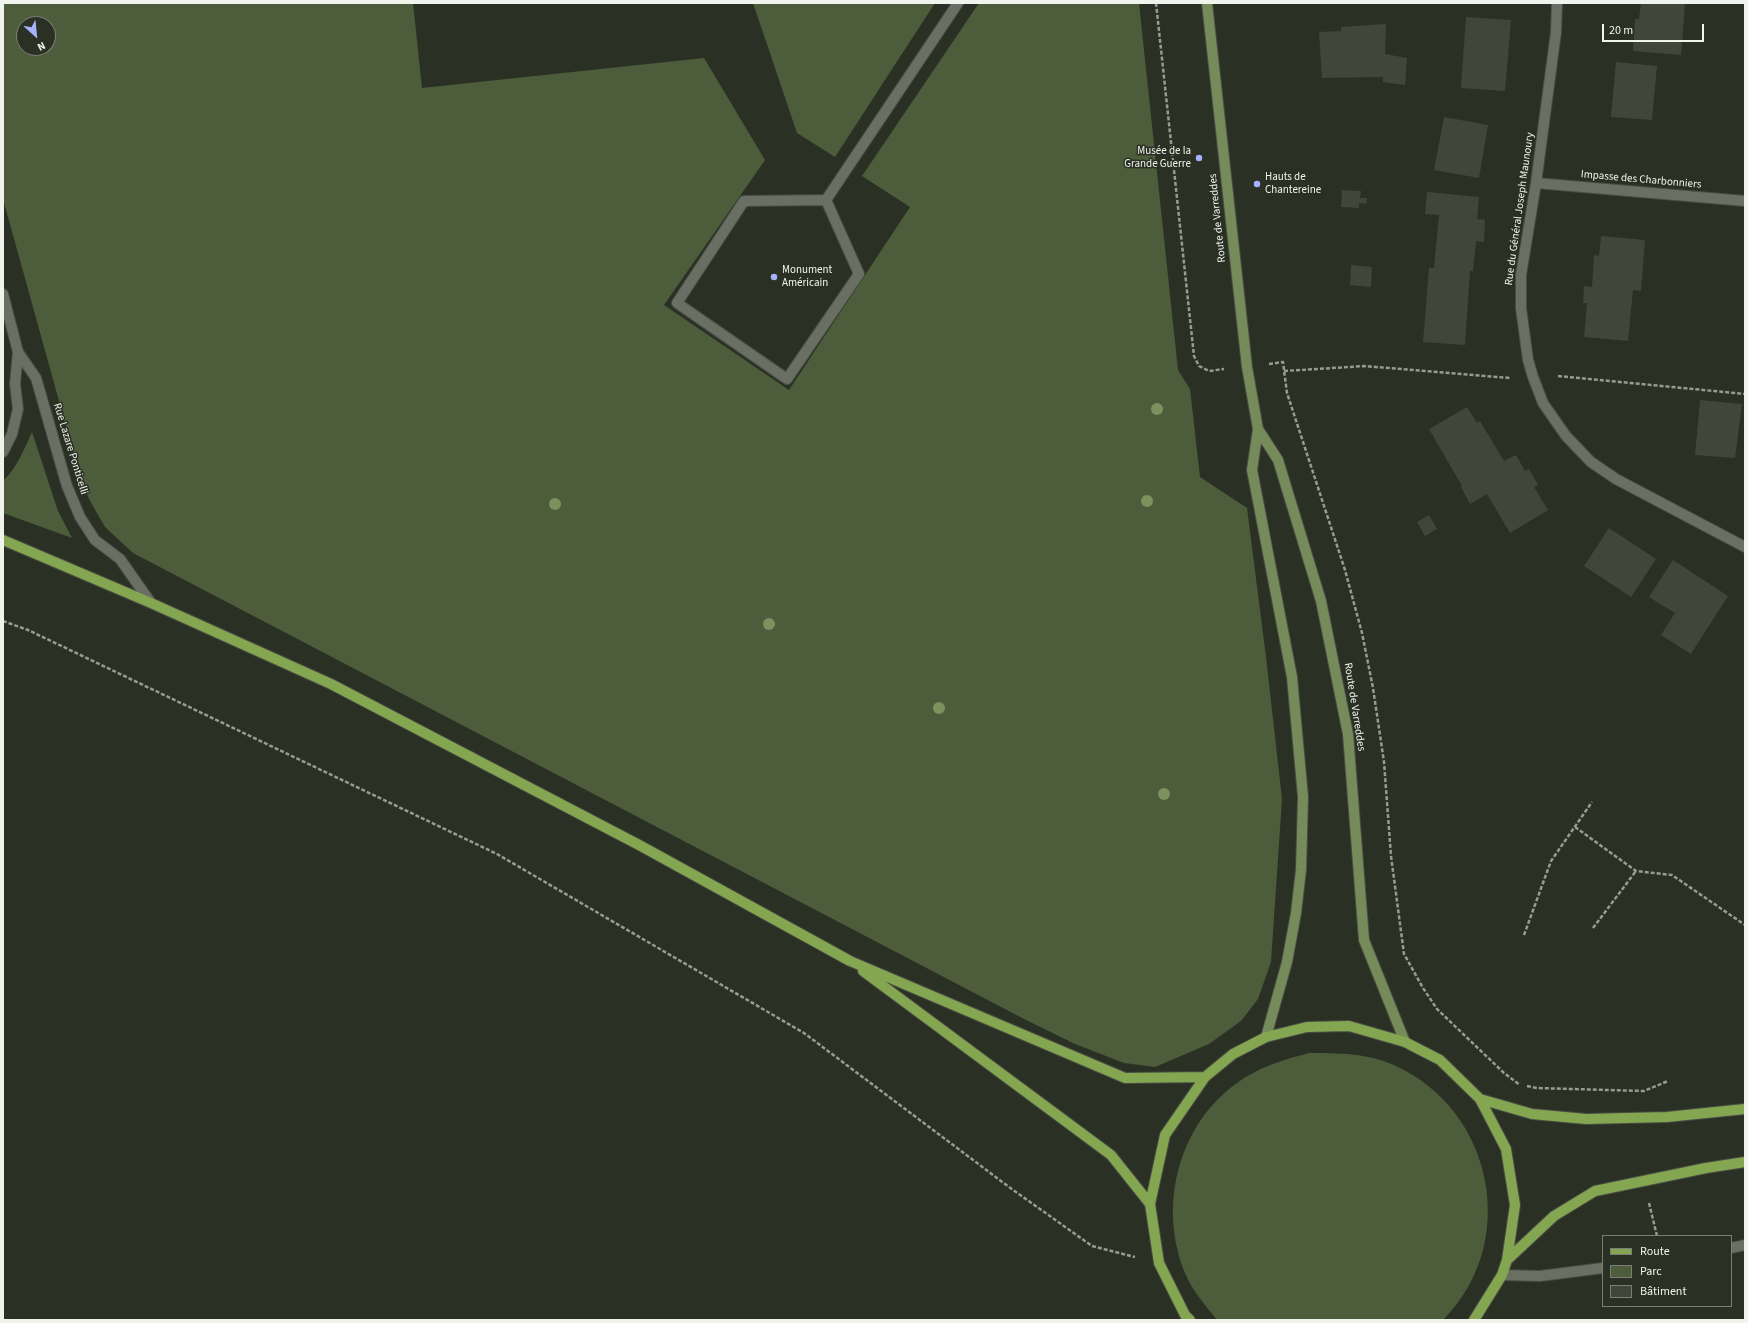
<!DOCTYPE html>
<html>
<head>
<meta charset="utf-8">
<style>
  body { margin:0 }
  #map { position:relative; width:1748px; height:1323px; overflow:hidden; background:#2b3025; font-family:"Source Sans 3",sans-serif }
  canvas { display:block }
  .frame { position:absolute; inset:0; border:4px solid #f0f4ed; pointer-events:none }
  .legend { position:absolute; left:1602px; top:1235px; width:130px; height:72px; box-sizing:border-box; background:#2b3025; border:1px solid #7a7e75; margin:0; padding:5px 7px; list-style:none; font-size:12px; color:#f0f4ed }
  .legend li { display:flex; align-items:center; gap:8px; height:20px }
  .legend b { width:20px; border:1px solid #7a7e75 }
  .north { position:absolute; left:16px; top:16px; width:40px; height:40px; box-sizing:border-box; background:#2b3025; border:1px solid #7a7e75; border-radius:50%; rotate:153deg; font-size:11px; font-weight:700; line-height:16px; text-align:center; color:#f0f4ed }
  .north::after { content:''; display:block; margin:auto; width:14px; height:18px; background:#a7b1fc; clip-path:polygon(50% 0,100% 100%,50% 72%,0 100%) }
  .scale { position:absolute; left:1602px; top:24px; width:102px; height:18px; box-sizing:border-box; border:2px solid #f0f4ed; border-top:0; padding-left:5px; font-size:12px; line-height:14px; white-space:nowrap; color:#f0f4ed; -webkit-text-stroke:3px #2b3025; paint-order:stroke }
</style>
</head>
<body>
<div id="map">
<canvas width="1748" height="1323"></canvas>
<div class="frame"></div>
<ul class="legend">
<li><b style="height:5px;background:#84a650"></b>Route</li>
<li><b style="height:11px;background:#4d5c3a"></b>Parc</li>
<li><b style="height:11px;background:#41463b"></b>Bâtiment</li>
</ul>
<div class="north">N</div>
<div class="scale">20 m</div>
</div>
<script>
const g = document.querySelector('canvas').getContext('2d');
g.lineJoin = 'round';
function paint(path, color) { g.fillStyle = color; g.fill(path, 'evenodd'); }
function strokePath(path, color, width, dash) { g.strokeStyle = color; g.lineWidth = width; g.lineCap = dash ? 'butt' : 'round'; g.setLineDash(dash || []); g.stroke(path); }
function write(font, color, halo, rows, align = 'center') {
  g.font = font + ' "Source Sans 3",sans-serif'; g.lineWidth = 3; g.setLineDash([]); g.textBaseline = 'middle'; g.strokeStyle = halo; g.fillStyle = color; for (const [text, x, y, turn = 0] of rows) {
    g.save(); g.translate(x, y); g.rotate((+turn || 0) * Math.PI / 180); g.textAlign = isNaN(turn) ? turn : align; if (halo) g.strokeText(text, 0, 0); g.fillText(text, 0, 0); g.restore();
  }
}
paint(new Path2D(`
  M3 3H413L422 88 704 58 765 160 664 305 789 390 910 207 862 176 979 3H1139L1178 370 1190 389 1200 477 1247 508 1266 657 1282 799 1271 962 1258 999 1241 1021 1209 1044 1155 1067 1124 1063 1075 1044 1026 1020 133 553 105 527 89 499 77 466 3 199ZM24 24H48V48H24Z
  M753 3H935L835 157 797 133Z
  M32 432 58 511 72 538 3 513V481C17 468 24 449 32 432Z
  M1309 1053C1339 1053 1368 1053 1396 1066 1494 1111 1520 1243 1443 1320H1217C1205 1305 1192 1290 1185 1273 1155 1199 1183 1109 1255 1072 1272 1063 1291 1058 1309 1053Z`), '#4d5c3a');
paint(new Path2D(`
  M1641 3 1685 4 1681 55 1633 51 1635 19H1639Z
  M1466 17 1511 20 1505 91 1461 88Z
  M1386 24 1385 54 1407 58 1405 85 1383 82V77L1322 78 1319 32 1341 31V27Z
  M1616 62 1657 66 1652 120 1611 117Z
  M1444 117 1488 125 1479 178 1434 170Z
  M1342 190 1361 191 1360 198H1367L1366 204 1359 203V208L1341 207Z
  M1427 192 1479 197 1477 219 1485 220 1484 242 1476 241 1473 271H1470L1465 345 1423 342 1429 268H1434L1439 215 1425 214Z
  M1601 236 1645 240 1641 291 1633 290 1628 341 1584 337 1587 303H1583L1584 286 1592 287 1594 255 1599 256Z
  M1351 265 1372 267 1371 287 1350 285Z
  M1700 400 1742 404 1735 458 1695 455Z
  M1467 407 1477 423 1480 421 1504 461 1516 455 1525 471 1529 469 1538 485 1534 487 1548 510 1510 533 1487 494 1470 504 1461 487 1462 486 1429 429Z
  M1429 515 1437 529 1425 536 1417 522Z
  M1609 528 1656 559 1631 597 1584 566Z
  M1673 560 1728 596 1691 654 1661 635 1675 613 1649 597Z`), '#41463b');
const lane = new Path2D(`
  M826 200 859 274 787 379 677 303 744 201Z
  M826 200 958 3
  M18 352 36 378 67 486 80 517 95 540 120 559 151 603
  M3 452 12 434 18 409 15 384 18 352
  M1731 1248 1745 1245
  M1502 1275 1540 1276 1603 1268`);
const street = new Path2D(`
  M1557 3 1556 32 1536 183 1521 275V308L1528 360 1533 377 1543 403 1566 436 1591 462 1616 479 1745 547
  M1536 183 1745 201
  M3 294 18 352`);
const secondary = new Path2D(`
  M1207 3 1247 367 1258 429 1252 470 1292 677 1303 797 1301 870 1296 913 1287 962 1266 1037
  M1258 429 1278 460 1321 601 1348 734 1364 940 1405 1042`);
const primary = new Path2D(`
  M3 540 151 603 331 684 641 846 850 961 1125 1078 1205 1077
  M863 971 1111 1155 1150 1204
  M1480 1099 1532 1114 1586 1119 1667 1117 1745 1109
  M1507 1260 1554 1216 1595 1191 1706 1168 1745 1162
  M1190 1320 1185 1315 1159 1263 1150 1204 1165 1135 1205 1077 1233 1054 1266 1037 1307 1027 1349 1026 1405 1042 1440 1060 1480 1099 1506 1149 1515 1205 1507 1260 1502 1275 1474 1320`);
strokePath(lane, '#494d44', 12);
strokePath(street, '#494d44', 12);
strokePath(secondary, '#494d44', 12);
strokePath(primary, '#494d44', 12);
strokePath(new Path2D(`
  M1156 3 1194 356 1199 366 1209 371 1224 369
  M1269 364 1283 362 1287 393 1345 570 1362 633 1373 688 1384 762 1391 856 1404 954 1423 988 1437 1009 1504 1073 1520 1085
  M1284 371 1364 366 1510 378
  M1558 376 1745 394
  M3 621 28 630 497 854 804 1033 1009 1187 1092 1246 1135 1257
  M1575 827 1636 871 1672 875 1745 925
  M1593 928 1636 871
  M1524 935 1551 861 1592 802
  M1527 1086 1537 1088 1644 1091 1668 1081
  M1649 1203 1657 1236`), '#979b92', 2.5, [4, 2]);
strokePath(lane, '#696f63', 10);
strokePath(street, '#696f63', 10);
strokePath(secondary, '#768b5a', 10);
strokePath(primary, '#84a650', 10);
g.fillStyle = '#7b925e';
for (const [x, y] of [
  [1157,409],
  [1147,501],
  [555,504],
  [769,624],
  [939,708],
  [1164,794]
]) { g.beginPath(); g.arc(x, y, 6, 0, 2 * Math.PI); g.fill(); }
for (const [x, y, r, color] of [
  [1199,158,4,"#a7b1fc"],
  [1257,184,4,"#a7b1fc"],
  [774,277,4,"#a7b1fc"]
]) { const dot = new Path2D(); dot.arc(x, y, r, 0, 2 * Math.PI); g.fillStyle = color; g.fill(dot); strokePath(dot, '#2b3025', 1.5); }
write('11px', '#f0f4ed', '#2b3025', [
  ["Musée de la",1191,152,"right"],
  ["Grande Guerre",1191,165,"right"],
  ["Hauts de",1265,178],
  ["Chantereine",1265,191],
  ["Monument",782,271],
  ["Américain",782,284]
], 'left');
write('11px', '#f0f4ed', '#2b3025', [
  ["Impasse des Charbonniers",1641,180,5],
  ["Rue du Général Joseph Maunoury",1520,209,-82],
  ["Route de Varreddes",1218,218,-96],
  ["Rue Lazare Ponticelli",70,449,73],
  ["Route de Varreddes",1354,707,81]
]);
</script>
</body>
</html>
